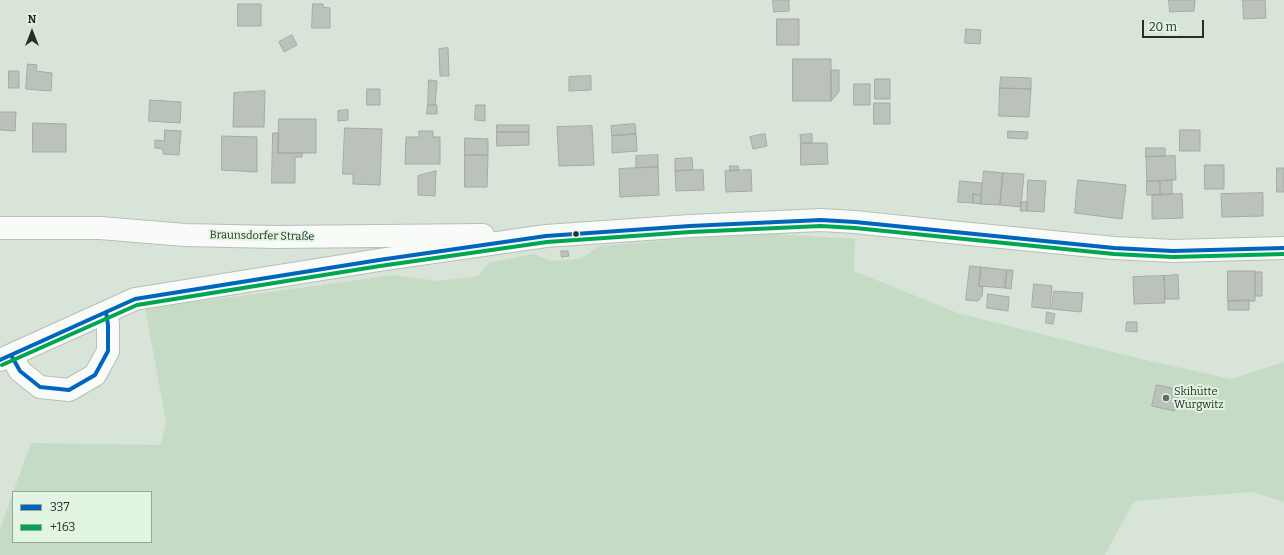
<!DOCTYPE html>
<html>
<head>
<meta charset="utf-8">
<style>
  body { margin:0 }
  #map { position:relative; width:1284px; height:555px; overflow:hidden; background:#d9e4d9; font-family:Bitter,serif }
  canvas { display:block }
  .legend { position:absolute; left:12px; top:491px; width:140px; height:52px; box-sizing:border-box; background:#e2f5e3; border:1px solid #97a598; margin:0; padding:5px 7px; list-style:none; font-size:12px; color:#272e27 }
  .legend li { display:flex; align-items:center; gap:8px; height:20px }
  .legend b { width:20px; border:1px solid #97a598 }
  .north { position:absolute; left:12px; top:12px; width:40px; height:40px; -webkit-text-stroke:3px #e2f5e3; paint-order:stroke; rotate:0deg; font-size:11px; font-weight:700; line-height:16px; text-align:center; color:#272e27 }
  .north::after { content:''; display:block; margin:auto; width:14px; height:18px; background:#272e27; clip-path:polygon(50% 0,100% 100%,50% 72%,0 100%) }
  .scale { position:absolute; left:1142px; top:20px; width:62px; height:18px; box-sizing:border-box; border:2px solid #272e27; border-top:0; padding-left:5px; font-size:12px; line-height:14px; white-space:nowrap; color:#272e27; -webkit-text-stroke:3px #e2f5e3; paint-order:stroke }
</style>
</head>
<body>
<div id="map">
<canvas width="1284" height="555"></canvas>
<ul class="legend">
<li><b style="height:5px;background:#0065bd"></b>337</li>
<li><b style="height:5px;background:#00a651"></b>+163</li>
</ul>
<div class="north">N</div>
<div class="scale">20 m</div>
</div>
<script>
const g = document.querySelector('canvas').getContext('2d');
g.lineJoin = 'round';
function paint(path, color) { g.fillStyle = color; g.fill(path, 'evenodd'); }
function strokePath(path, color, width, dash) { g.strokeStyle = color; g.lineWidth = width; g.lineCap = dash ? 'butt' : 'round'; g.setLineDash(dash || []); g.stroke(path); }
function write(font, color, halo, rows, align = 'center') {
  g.font = font + ' Bitter,serif'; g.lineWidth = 4; g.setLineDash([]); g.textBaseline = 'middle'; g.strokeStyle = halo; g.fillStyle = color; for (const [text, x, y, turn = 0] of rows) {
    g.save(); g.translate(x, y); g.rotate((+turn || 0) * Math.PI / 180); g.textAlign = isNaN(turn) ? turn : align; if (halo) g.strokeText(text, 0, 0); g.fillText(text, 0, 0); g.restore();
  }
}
paint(new Path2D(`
  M739 234H776L855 239 854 271 958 313 1146 360 1231 379 1284 362V502L1252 492 1134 501 1105 555H0V529L13 493V542H151V492H13L31 443 161 445 166 422 145 308 263 293 393 275 438 281 478 276 489 263 533 254 552 261 580 259 600 246Z`), '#c6dbc6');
const building = new Path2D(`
  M773 0H789V11L774 12Z
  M1169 0H1195L1194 11 1170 12Z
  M1243 0H1265L1266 18 1244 19Z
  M238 4H261V26H238Z
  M313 4H323V7L330 8V28H312Z
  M777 19H799V45H777Z
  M966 29 981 30 980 44 965 43Z
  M292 35 297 45 284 52 279 42Z
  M448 48 449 76H440L439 49Z
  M793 59H831V101H793Z
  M28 64 37 65 36 71 52 73 51 91 26 89Z
  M831 70H839V92L831 101Z
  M9 71H19V88H9Z
  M591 76V90L569 91V77Z
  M1001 77 1031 78V89L1000 88Z
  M875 79H890V99H875Z
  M429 80 437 81 435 105H428Z
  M854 84H870V105H854Z
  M1000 88 1031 89 1029 117 999 116Z
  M367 89H380V105H367Z
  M265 91 264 127H233L234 93Z
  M150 100 181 102 180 123 149 121Z
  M874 103H890V124H874Z
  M428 105H437V114H427Z
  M476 105H485V121L475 120Z
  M348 110V120L338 121V111Z
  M0 112H16L15 131 0 130Z
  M279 119H316V153H278Z
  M33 123 66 124V152H33Z
  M635 124 636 134 612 136 611 126Z
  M497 125H529V132H497Z
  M592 126 594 165 559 166 557 127Z
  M345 128 382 129 380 185 353 184V174H343Z
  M165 130 181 131 179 155 163 154V149L155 148V140L164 141Z
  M1180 130H1200V151H1180Z
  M419 131H433V137H440V164H405L406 137H419Z
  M1008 131 1028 132 1027 139 1008 138Z
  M497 132H529V145L497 146Z
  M273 133H279L278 153H302V157H295V183H272Z
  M636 134 637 151 612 153V136Z
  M765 134 767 146 753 149 750 137Z
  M812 134V143H801L800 135Z
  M222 136 257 137V172L222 170Z
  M465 138 488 139V155H465Z
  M801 143H827L828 164 801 165Z
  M1146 148H1165V156L1146 157Z
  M465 155H488L487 187H465Z
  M658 155V167L636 168V156Z
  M1175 156 1176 180 1147 181 1146 157Z
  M692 158 693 170 675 171V159Z
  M1205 165H1224V189H1205Z
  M730 166H738L739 170 730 171Z
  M658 167 659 195 620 197 619 169Z
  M1277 168H1284V192H1277Z
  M703 170 704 190 676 191 675 171Z
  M751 170 752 191 726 192 725 171Z
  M436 171 435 196 418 195V176Z
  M984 171 1003 173 1000 205 981 204Z
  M1003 173 1024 174 1021 207 1000 205Z
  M1028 180 1046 181 1044 212 1027 211Z
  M1078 180 1126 185 1122 219 1075 213Z
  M1172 180V194L1160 195V181Z
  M960 181 982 183 981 195 973 194V203L958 202Z
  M1147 181H1160V195H1147Z
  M1263 193V216L1222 217 1221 194Z
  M973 194 981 195V204L973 203Z
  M1182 194 1183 218 1152 219V195Z
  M1021 202H1027V211H1021Z
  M561 251H568L569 256 562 257Z
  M970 266 981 267 979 286H983L982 296 978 301 966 300Z
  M981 267 1007 270 1005 288 979 286Z
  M1007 270H1013L1011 289 1005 288Z
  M1228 271H1255V301H1228Z
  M1255 272H1262V296H1256Z
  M1178 275 1179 299H1165L1164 276Z
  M1164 276 1165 303 1134 304 1133 277Z
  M1034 284 1052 286 1050 309 1032 307Z
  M1054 291 1083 293 1081 312 1052 309Z
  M988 294 1009 297 1008 311 987 308Z
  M1249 300V310H1228V301Z
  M1047 312 1055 314 1053 324 1046 323Z
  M1127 322H1137V332L1126 331Z
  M1157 385 1180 390 1175 411 1152 406Z`);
paint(building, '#bbc2bb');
strokePath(building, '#a3aaa3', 1);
const minor = new Path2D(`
  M0 228H100L185 235 276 237 483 235
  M11 355 20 371 40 387 69 390 95 375 108 351V325L106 312
  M0 360 135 299 379 260 546 236 690 226 821 220 855 222 950 232 1114 248 1173 251 1284 248`);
strokePath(minor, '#b7bfb7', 24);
strokePath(minor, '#f9fbf9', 22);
strokePath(new Path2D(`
  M11 355 20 371 40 387 69 390 95 375 108 351V325L106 312
  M0 360 135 299 379 260 546 236 690 226 821 220 855 222 1114 248 1173 251 1284 248`), '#0065bd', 4);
strokePath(new Path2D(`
  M2 365 137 305 380 266 547 242 690 232 821 226 855 228 1114 254 1173 257 1284 254`), '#00a651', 4);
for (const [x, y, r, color] of [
  [576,234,3.5,"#272e27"],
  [1166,398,4,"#656e65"]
]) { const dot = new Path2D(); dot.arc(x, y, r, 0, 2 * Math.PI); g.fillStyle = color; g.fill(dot); strokePath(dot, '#e2f5e3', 1.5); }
write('11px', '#272e27', '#e2f5e3', [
  ["Braunsdorfer Straße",262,236,1]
]);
write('11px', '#272e27', '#e2f5e3', [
  ["Skihütte",1174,392],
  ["Wurgwitz",1174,405]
], 'left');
</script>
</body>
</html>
